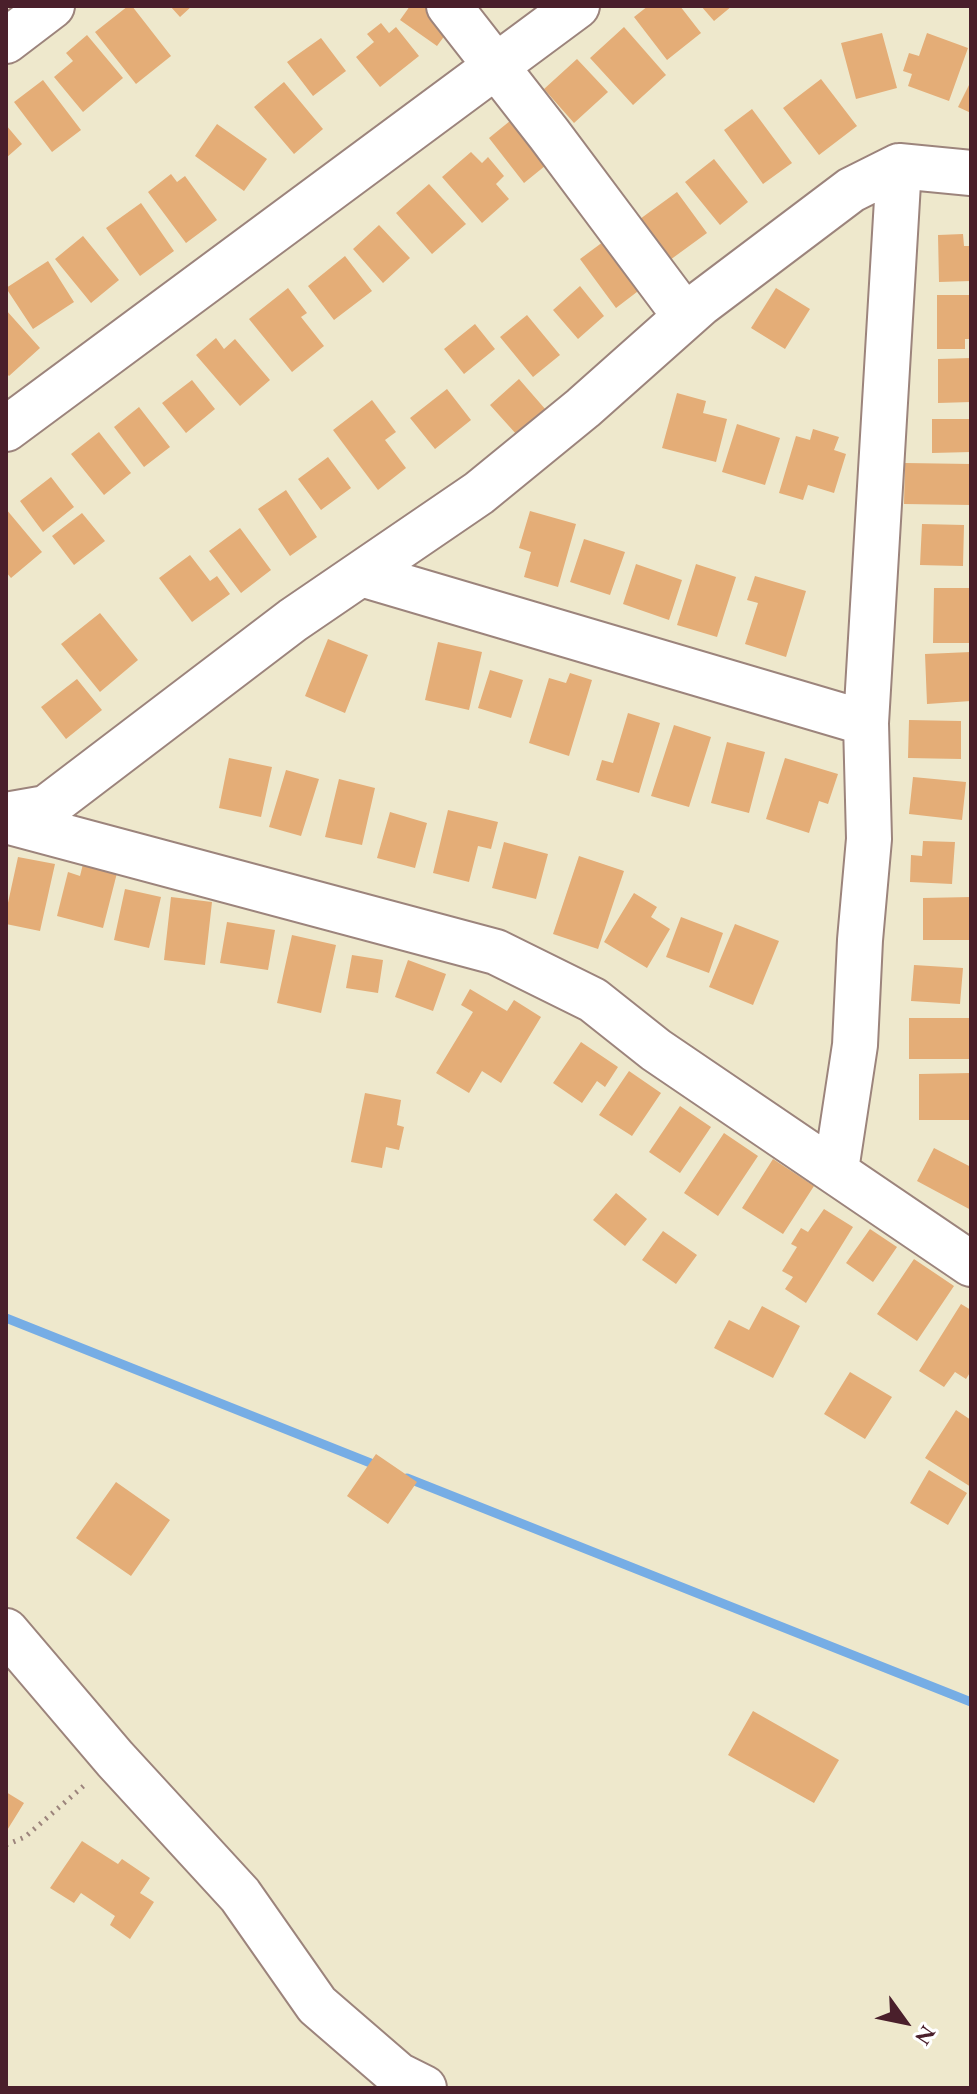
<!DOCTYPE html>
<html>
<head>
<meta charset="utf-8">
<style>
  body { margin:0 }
  #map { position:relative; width:977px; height:2094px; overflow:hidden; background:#eee8cc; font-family:"EB Garamond",serif }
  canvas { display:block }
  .frame { position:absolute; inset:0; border:8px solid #4a1f2b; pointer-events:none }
  .north { position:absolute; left:865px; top:1982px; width:80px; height:80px; -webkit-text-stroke:6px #fff; paint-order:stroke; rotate:123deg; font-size:22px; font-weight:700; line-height:32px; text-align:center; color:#4a1f2b }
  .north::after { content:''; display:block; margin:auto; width:28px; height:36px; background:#4a1f2b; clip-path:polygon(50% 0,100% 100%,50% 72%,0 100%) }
</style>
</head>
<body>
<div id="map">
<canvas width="977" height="2094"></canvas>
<div class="frame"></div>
<div class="north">N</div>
</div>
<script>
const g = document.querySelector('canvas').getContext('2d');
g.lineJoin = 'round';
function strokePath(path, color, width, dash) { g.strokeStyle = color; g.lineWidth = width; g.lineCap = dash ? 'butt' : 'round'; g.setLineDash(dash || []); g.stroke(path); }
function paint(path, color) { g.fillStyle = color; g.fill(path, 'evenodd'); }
strokePath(new Path2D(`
  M6 1318 378 1466
  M407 1478 971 1702`), '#76ade5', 9);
paint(new Path2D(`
  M128 6H132L171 56 136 84 95 32Z
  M170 6H192L180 17Z
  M410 6H447L460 15 437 46 400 20Z
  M648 6H680L701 33 667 60 634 17Z
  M701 6H732L714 21Z
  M381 23 389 33 396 27 419 56 380 87 356 57 374 42 367 34Z
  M624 27 666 75 633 105 590 58Z
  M882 33 897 88 856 99 841 43Z
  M927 33 968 48 949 101 908 86 912 74 903 71 909 53 919 56Z
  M87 35 123 78 83 112 54 77 73 61 66 53Z
  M321 38 346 71 313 96 287 62Z
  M577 59 608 92 574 123 544 89Z
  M821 79 857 126 819 155 783 108Z
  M43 80 81 130 52 152 14 102Z
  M971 81V113L958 107Z
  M284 82 323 129 294 154 254 107Z
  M752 109 792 163 763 184 724 130Z
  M521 112 556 157 524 183 489 138Z
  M217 124 267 159 244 191 195 156Z
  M6 125 22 144 6 158Z
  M471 152 482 163 488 157 504 176 496 184 509 199 482 223 442 177Z
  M714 159 748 202 720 225 685 182Z
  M171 174 177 182 185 176 217 220 186 243 148 192Z
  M429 184 466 224 432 254 396 213Z
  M677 192 707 233 670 260 640 219Z
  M141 203 174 251 140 276 106 228Z
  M379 225 410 258 383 283 353 249Z
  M615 233 650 282 616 308 580 259Z
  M963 234 964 246H971V281L939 282 938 235Z
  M83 236 119 280 91 303 55 259Z
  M345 256 372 291 334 320 308 286Z
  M48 261 74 302 33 329 6 288Z
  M580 286 604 316 578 339 553 310Z
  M288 288 307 313 301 317 324 346 292 372 249 319Z
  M776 288 810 309 785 349 751 328Z
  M937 295H971V339H965V349H937Z
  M6 310 40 348 9 376 6 373Z
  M527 315 560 355 533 377 500 337Z
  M475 324 495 349 464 374 444 349Z
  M216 338 224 349 235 339 270 380 240 406 196 355Z
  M971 358V402L938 403V359Z
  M519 379 546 410 517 435 490 405Z
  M192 380 215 409 186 433 162 403Z
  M447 389 471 420 435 449 410 418Z
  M677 393 706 401 703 413 727 419 716 462 662 448Z
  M372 400 396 432 385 440 406 468 378 490 333 430Z
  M139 407 170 447 144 467 114 427Z
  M932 419H971V452L932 453Z
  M737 424 780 438 765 485 722 472Z
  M813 429 839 437 834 450 846 454 834 493 808 485 803 500 779 493 796 436 810 440Z
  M99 432 131 473 104 495 71 454Z
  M328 457 351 488 321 510 298 479Z
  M905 463 971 464V505L904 504Z
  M51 477 74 507 43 532 20 501Z
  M286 490 317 537 290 556 258 509Z
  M6 509 42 552 11 578 6 572Z
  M530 511 576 524 558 587 524 577 531 552 519 548Z
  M82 513 105 541 74 565 52 536Z
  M922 524 964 525 963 566 920 565Z
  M240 528 271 570 241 593 209 551Z
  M584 539 625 552 610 595 570 582Z
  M190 555 210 581 217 576 230 594 192 622 159 578Z
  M636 564 682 580 669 620 623 604Z
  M696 564 736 577 717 637 677 625Z
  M755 576 806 591 786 657 745 644 758 603 747 600Z
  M934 588H971V643H933Z
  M100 613 138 660 100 692 61 644Z
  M328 639 368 655 345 713 305 696Z
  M438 642 482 652 469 710 425 700Z
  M971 652V701L927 704 925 654Z
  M490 670 523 680 511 718 478 708Z
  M570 673 592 680 569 756 529 743 549 678 566 683Z
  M77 679 102 710 66 739 41 707Z
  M628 713 660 723 639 793 596 780 602 760 613 763Z
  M909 720 961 721V759L908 758Z
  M674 725 711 737 689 807 651 796Z
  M727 742 765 752 749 813 711 803Z
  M229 758 272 767 261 817 219 808Z
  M785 758 838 774 828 804 819 801 809 833 766 819Z
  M286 770 319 779 301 836 269 827Z
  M913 777 966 782 962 820 909 814Z
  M339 779 375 788 362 845 325 837Z
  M448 810 498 822 491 849 478 846 469 882 433 873Z
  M390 812 427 823 415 868 377 858Z
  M923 841 955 842 952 884 910 882 911 855 922 856Z
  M504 842 548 854 536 899 492 888Z
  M579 856 624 871 598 949 553 934Z
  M18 857 55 864 40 931 6 924V912Z
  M83 864 117 873 103 928 57 916 68 872 80 876Z
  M125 889 161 897 149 948 114 940Z
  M634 893 657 907 651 917 670 929 647 968 604 942Z
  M171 897 212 902 205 965 164 960Z
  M971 897V940H923V898Z
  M681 917 723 933 709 973 666 957Z
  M227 922 275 930 268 970 220 963Z
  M735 924 779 941 753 1005 709 987Z
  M292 935 336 945 321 1013 277 1003Z
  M352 955 383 960 378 993 346 988Z
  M408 960 446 974 433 1011 395 997Z
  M914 965 963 968 960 1004 911 1001Z
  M470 989 507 1011 514 1000 541 1017 501 1083 482 1071 469 1093 436 1073 473 1012 461 1005Z
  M909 1018H971V1059H909Z
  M581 1042 618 1067 605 1087 597 1081 582 1103 553 1083Z
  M629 1071 661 1093 632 1136 599 1115Z
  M971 1073V1120H919V1074Z
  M365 1093 401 1100 397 1125 404 1127 399 1150 386 1147 382 1168 351 1162Z
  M680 1106 711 1127 680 1173 649 1152Z
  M724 1133 758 1156 718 1216 684 1193Z
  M934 1148 971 1167V1210L917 1181Z
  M773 1159 814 1186 783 1234 742 1208Z
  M616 1193 647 1219 625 1246 593 1220Z
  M824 1209 853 1227 806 1303 785 1289 793 1277 782 1271 797 1247 791 1244 801 1228 808 1232Z
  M870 1229 897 1247 873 1282 846 1263Z
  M663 1231 697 1255 676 1284 642 1260Z
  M914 1259 954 1286 917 1341 877 1314Z
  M961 1304 971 1310V1371L966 1379 955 1372 944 1387 919 1371Z
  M762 1306 800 1326 773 1378 714 1348 729 1320 749 1330Z
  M850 1372 892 1397 865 1439 824 1414Z
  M956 1410 971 1420V1487L925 1458Z
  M376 1454 417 1482 388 1524 347 1496Z
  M929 1470 967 1493 948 1525 910 1503Z
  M116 1482 170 1520 131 1576 76 1538Z
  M753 1711 839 1760 814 1803 728 1755Z
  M6 1792 24 1803 6 1832Z
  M82 1841 118 1864 122 1859 150 1878 140 1893 154 1902 130 1939 110 1925 115 1916 81 1893 74 1903 50 1888Z`), '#e4ad77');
const minor = new Path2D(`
  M449 6 549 134 685 316
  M6 41 52 6
  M6 429 577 6
  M361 574 866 723
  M6 815 46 808 293 620 479 493 583 408 700 304 851 190 899 166 971 173
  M6 821 496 952 593 1000 656 1050 971 1264
  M836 1170 855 1045 860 940 869 839 866 723 899 166
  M6 1631 115 1759 240 1895 317 2005 398 2075 424 2088`);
strokePath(minor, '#9c847c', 48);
strokePath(new Path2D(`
  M6 1845 25 1837 87 1783`), '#9c847c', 5, [2, 6]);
strokePath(minor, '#fff', 44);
</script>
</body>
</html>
